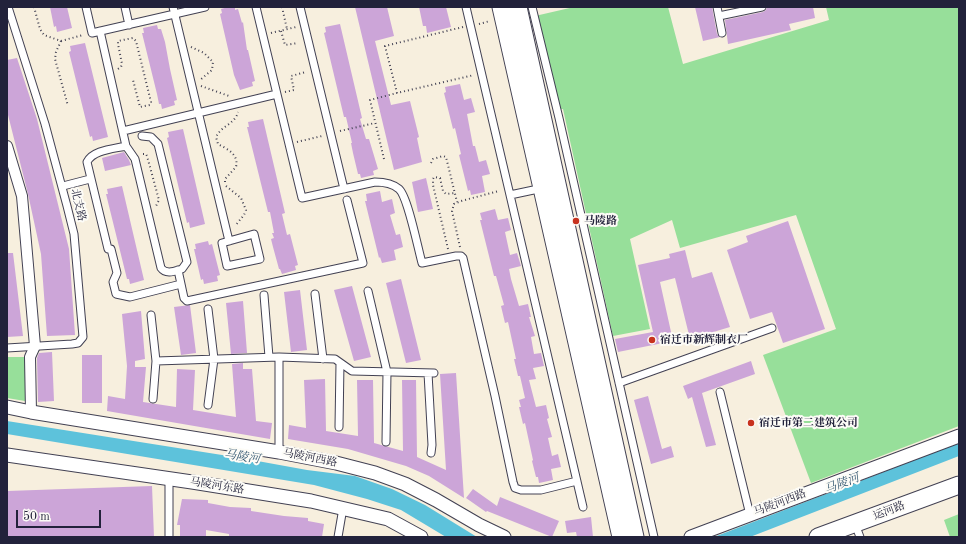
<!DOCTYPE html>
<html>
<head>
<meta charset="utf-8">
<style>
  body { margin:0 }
  #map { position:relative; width:966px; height:544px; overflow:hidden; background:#f7efde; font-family:"Old Standard TT",serif }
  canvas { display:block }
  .frame { position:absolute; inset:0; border:8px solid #22223b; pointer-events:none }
  .scale { position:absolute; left:16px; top:510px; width:85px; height:18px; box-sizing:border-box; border:2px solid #22223b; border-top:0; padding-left:5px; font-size:12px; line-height:14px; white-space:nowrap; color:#22223b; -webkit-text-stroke:3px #fdfcf7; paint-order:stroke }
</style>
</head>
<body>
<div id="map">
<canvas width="966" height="544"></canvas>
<div class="frame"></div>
<div class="scale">50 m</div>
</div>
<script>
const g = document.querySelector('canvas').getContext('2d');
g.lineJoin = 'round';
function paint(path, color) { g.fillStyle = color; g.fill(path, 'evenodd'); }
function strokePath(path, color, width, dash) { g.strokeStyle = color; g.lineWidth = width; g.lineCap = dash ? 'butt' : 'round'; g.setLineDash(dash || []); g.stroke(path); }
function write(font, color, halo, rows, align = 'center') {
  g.font = font + ' "Old Standard TT","Noto Serif SC",serif'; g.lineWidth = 4; g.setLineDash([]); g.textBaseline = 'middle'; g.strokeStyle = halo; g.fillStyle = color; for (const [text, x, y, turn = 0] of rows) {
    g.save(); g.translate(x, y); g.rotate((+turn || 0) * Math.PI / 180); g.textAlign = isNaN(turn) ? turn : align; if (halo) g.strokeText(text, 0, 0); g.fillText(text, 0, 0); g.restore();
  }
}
paint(new Path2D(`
  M574 7H668L683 64 829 20 826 7H959V426L811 483 763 355 836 329 796 215 680 248 672 220 630 239 650 329 613 336 563 109 556 110 535 16Z
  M7 357H25L27 399 25 401 7 398Z
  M959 514V537H950L944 520Z`), '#97df9a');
paint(new Path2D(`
  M7 421 241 458 307 470 355 476 392 489 425 505 477 537H446L401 510 367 499 314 485 7 434Z
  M959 443V456L750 537H714Z`), '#5dc2db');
paint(new Path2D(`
  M50 7H67L72 28 57 32 56 26 54 27Z
  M228 7H235V10L238 9 242 23 243 22 247 50H248L255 81 252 82 253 86 240 90 234 75 220 14 222 13 221 9Z
  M355 7H387L394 36 375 41 391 105 410 101 419 137 417 138 422 162 394 170Z
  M419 7H446L451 27 427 33 426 26H423Z
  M695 7H712L717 34 720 37 703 41Z
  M767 7H813L815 18 789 24 791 30 728 44 725 20 763 12 766 10Z
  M340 24 362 118 360 119 366 139H369L378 169 373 171 374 175 361 178 360 174H358L353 153 351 143H352L346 117H344L324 33 326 32 325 27Z
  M157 25 158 29H161L165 42 170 69 177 100 174 101 175 105 162 109 161 104H159L157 94 142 33H144L143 28Z
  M85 43 108 137 93 141 92 136 90 137 69 52 71 51 70 46Z
  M17 58 37 119 69 249 75 335 47 336 41 254 28 194 7 111V60Z
  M460 84 464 100 471 98 475 112 467 114 473 146H475L479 162 486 160 490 174 482 176 485 192 471 195 470 190 468 191 459 155 461 154 455 128 453 129 444 93 446 92 445 87Z
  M263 119 285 213 282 214 287 235 290 234 298 265 295 266 296 270 282 274 280 269H279L273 247 271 239 274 238 272 233H274L270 212H268L247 127H249L248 122Z
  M183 129 205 224 190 228 189 222 187 223 167 138 169 137 168 132Z
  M124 152 129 160 131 165 105 171 102 158Z
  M426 178 433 209 418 212 412 182Z
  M122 186 144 280 130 284 129 279H127L106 194H108L107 189Z
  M380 191 382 202 392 199 395 213 390 215 396 235 400 234 403 247 394 250 396 260 382 263 380 257 379 258 365 201H367L366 194Z
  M495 209 498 220 508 218 511 230 505 232 510 255 517 253 521 266 509 269 511 279 519 306 528 304 531 317H529L535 336 531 337 534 354 541 353 544 366 533 368 536 379 529 380 536 407 546 405 549 418 547 419 552 437 548 438 552 456 558 454 561 467 551 469 553 480 539 483 538 477H536L532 461 533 460 525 423 523 424 519 407H521L519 400 525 398 520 376H518L514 359H516L508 322 505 323 501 306 504 305 496 276H494L480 220H482L480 213Z
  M788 221 825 329 783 343 772 312 750 319 727 250 748 242 746 236Z
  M208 241 209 245 212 244 220 275 217 276 218 281 204 284 203 279 201 280 194 249H196L195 244Z
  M685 250 692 278 712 272 730 327 690 339 675 278 660 282 673 341 618 352 615 339 653 332 638 265 670 258 669 254Z
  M7 253H13L23 336 7 337Z
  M401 279 421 360 406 363 386 283Z
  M352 286 371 357 354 361 334 290Z
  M300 290 307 350 291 352 284 292Z
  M243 301 247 353 231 354 226 303Z
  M190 305 196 353 181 355 174 307Z
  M141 311 145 359 135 361V367H146L143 402 176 407 177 369 195 370 193 410 236 417 232 364 243 363V369H252L256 421 272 423 270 439 107 411 108 396 125 399 127 366 122 314Z
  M52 352 54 401 38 402 37 358 39 353Z
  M82 355H102V403H82Z
  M751 361 755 374 702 393 716 445 706 447 692 397 688 399 683 386Z
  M456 373 464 498 429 476 406 466 348 449 288 439 289 425 306 428 304 380 325 379 326 431 358 436 357 380H373L374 443 403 451 402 380H416L417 457 446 470 440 374Z
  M648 396 662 449 671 446 674 457 651 464 634 400Z
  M152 486 154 537H8L7 491Z
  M473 489 497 506 500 497 559 521 552 537 487 511 486 512 466 498Z
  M182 499 208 500V503L230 507 251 508V511L284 516 308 518V521L324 524 322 537H229V534L206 530V537H180V525H177Z
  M591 517 593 537H577L576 532 567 533 565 521Z`), '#cca5d8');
const service = new Path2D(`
  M86 7 92 33 205 7
  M125 7 129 25
  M173 7 229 241
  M256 7 302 198 375 182C384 182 392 183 399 189 408 197 418 249 422 263L456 256H461L463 258 495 396 513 482 515 488 521 490H541L577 481
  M300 7 344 189
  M466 7 583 507
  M532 7 559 118 654 537
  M717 7 722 33
  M719 16 762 7
  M100 31 126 146C113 149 93 150 87 162L108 249H111L117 273 113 282 116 294 130 297 181 284
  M123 131 277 94
  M126 146 135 159 161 268C166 275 175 271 182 269L187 262 186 258 158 144 151 137 142 136
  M63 186 90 179
  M510 195 543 188
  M254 234 260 259 227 266 222 243Z
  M178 270 184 298 187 301 363 263 347 200
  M368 291 387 372 386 442
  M315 294 323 359
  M264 295 269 357
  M208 309 214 359 208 405
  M151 315 156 361 153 399
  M7 348 72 344 78 343 83 337 74 234 67 206 45 124 8 7
  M156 361 279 357 335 359 352 371 434 373
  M428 373 432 445 431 453
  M619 383 772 328
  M720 392 750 515
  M339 427 340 363
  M279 452V357
  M855 524 860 537
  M169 537V479
  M338 537 343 508`);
const pedestrian = new Path2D(`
  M7 146 22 196 35 346 30 357 31 412`);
const minor = new Path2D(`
  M7 407 31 412 279 452 336 463 375 473 405 484 436 500 479 525 504 537
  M7 455 192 482 311 501 388 519 421 537
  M691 537 959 436`);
const tertiary = new Path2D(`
  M501 7 621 537
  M518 7 635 537
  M818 537 959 485`);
strokePath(service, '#424153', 9);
strokePath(pedestrian, '#424153', 12);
strokePath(minor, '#424153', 15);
strokePath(tertiary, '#424153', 19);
strokePath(new Path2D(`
  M34 7 40 29 44 35 61 41 83 35
  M282 7 287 29
  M479 24 490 21
  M463 27 385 46 397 93 474 75
  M281 31 285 45 298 43
  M271 33 296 27
  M61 41 56 52 55 59 68 106
  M191 47 204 53 213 62 212 70 200 80
  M118 69 121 67 122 64 118 44V41L133 38 136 41 151 102 150 105 140 107 133 80
  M201 86 229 96
  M285 92 294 90 291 76 306 72
  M340 131 375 123
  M297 142 322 136
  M143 154H146L147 156 159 200 156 206
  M384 159 370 100 397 93
  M431 163 433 159 443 156 446 157 457 202
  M225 182V179L236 167C239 154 227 149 218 144L216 137C221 126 235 124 238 112
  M226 186 241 198 246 210 244 215 235 226
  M460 247 452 211 454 204 461 201 499 191
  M448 249 433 185V179L434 177 440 178 443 191 446 194 455 193`), '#424153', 2, [1, 3]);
strokePath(service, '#fff', 7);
strokePath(pedestrian, '#fff', 10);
strokePath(minor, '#fff', 13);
strokePath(tertiary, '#fff', 17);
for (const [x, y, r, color] of [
  [576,221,4,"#c8321e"],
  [652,340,4,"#c8321e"],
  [751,423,4,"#c8321e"]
]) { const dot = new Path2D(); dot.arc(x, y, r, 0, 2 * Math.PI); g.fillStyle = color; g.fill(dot); strokePath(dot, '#fdfcf7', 1.5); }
write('11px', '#22223b', '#fdfcf7', [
  ["北支路",78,205,77],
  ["马陵河西路",310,458,11],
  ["马陵河东路",217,486,9],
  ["马陵河西路",780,503,-21],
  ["运河路",889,511,-21]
]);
write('bold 11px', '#22223b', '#fdfcf7', [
  ["马陵路",584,221],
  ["宿迁市新辉制衣厂",660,340],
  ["宿迁市第二建筑公司",759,423]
], 'left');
write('italic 12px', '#375a73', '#fdfcf7', [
  ["马陵河",242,457,9],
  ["马陵河",842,484,-21]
]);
</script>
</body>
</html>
